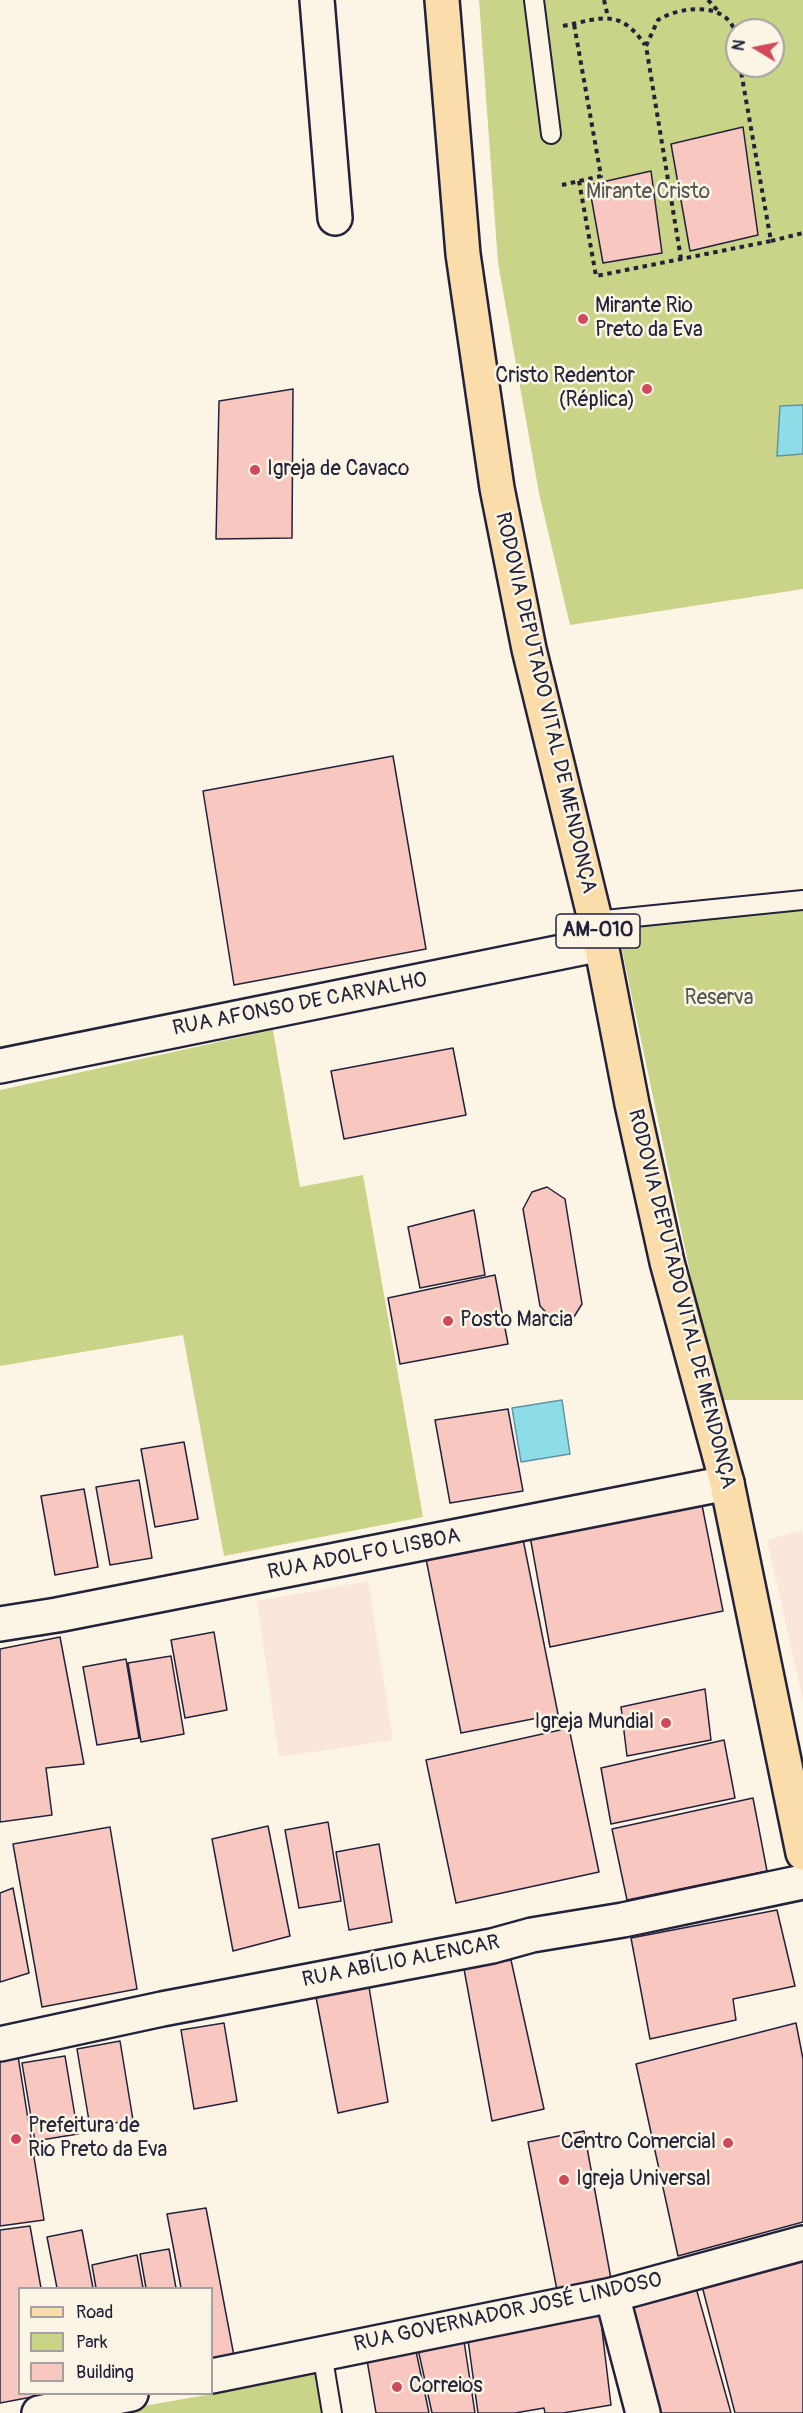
<!DOCTYPE html>
<html>
<head>
<meta charset="utf-8">
<style>
  body { margin:0 }
  #map { position:relative; width:803px; height:2413px; overflow:hidden; background:#fcf5e5; font-family:Pangolin,sans-serif }
  canvas { display:block }
  .legend { position:absolute; left:18px; top:2287px; width:195px; height:108px; box-sizing:border-box; background:#fcf5e5; border:2px solid #a5a1a1; margin:0; padding:8px 10px; list-style:none; font-size:18px; color:#22223b }
  .legend li { display:flex; align-items:center; gap:12px; height:30px }
  .legend b { width:30px; border:2px solid #a5a1a1 }
  .north { position:absolute; left:725px; top:18px; width:60px; height:60px; box-sizing:border-box; background:#fcf5e5; border:2px solid #a5a1a1; border-radius:50%; rotate:280deg; font-size:16px; font-weight:700; line-height:24px; text-align:center; color:#22223b }
  .north::after { content:''; display:block; margin:auto; width:21px; height:27px; background:#d1495b; clip-path:polygon(50% 0,100% 100%,50% 72%,0 100%) }
</style>
</head>
<body>
<div id="map">
<canvas width="803" height="2413"></canvas>
<ul class="legend">
<li><b style="height:8px;background:#faddab"></b>Road</li>
<li><b style="height:16px;background:#c9d488"></b>Park</li>
<li><b style="height:16px;background:#f7c7c0"></b>Building</li>
</ul>
<div class="north">N</div>
</div>
<script>
const g = document.querySelector('canvas').getContext('2d');
g.lineJoin = 'round';
function paint(path, color) { g.fillStyle = color; g.fill(path, 'evenodd'); }
function strokePath(path, color, width, dash) { g.strokeStyle = color; g.lineWidth = width; g.lineCap = dash ? 'butt' : 'round'; g.setLineDash(dash || []); g.stroke(path); }
function write(font, color, halo, rows, align = 'center') {
  g.font = font + ' Pangolin,sans-serif'; g.lineWidth = 5; g.setLineDash([]); g.textBaseline = 'middle'; g.strokeStyle = halo; g.fillStyle = color; for (const [text, x, y, turn = 0] of rows) {
    g.save(); g.translate(x, y); g.rotate((+turn || 0) * Math.PI / 180); g.textAlign = isNaN(turn) ? turn : align; if (halo) g.strokeText(text, 0, 0); g.fillText(text, 0, 0); g.restore();
  }
}
paint(new Path2D(`
  M802 1530 803 1537V1701L767 1540Z
  M368 1581 393 1740 279 1757 257 1601Z`), '#fae7da');
paint(new Path2D(`
  M479 0H803V589L570 625 539 493 498 263ZM737 30H773V66H737Z
  M803 900V1400H717L617 926Z
  M273 1030 300 1187 363 1175 423 1517 224 1556 183 1335 0 1366V1090Z
  M318 2370 325 2413H103L212 2394V2391Z`), '#c9d488');
const water = new Path2D(`
  M803 405V454L777 456 780 406Z
  M562 1400 570 1454 521 1462 512 1408Z`);
paint(water, '#8ddde9');
strokePath(water, '#6292a3', 1.5);
const building = new Path2D(`
  M743 127 758 235 690 251 671 144Z
  M651 171 662 253 603 263 589 185Z
  M293 389 292 538 216 539 219 401Z
  M393 756 426 949 234 985 203 791Z
  M453 1048 466 1115 344 1139 331 1071Z
  M547 1187 565 1199 582 1304 572 1320 557 1324 540 1306 523 1209 532 1192Z
  M474 1210 485 1275 420 1288 408 1227Z
  M495 1275 508 1344 400 1364 388 1298Z
  M508 1409 523 1491 450 1503 435 1420Z
  M184 1442 198 1519 155 1527 141 1449Z
  M139 1480 152 1558 110 1565 96 1487Z
  M84 1489 98 1567 55 1575 41 1496Z
  M701 1500 723 1611 550 1647 530 1536Z
  M523 1539 558 1714 461 1733 426 1559Z
  M214 1632 227 1710 185 1718 171 1640Z
  M60 1637 84 1764 46 1768 52 1815 0 1822V1649Z
  M171 1656 184 1734 141 1742 128 1663Z
  M126 1659 139 1738 97 1745 83 1667Z
  M705 1689 711 1740 627 1756 621 1707Z
  M569 1728 599 1872 456 1903 426 1760Z
  M724 1740 735 1798 611 1824 601 1768Z
  M753 1798 767 1871 627 1900 612 1829Z
  M328 1822 341 1901 299 1908 285 1830Z
  M268 1826 290 1936 233 1951 212 1839Z
  M110 1827 137 1989 42 2007 13 1844Z
  M379 1844 392 1922 349 1930 336 1852Z
  M13 1888 29 1973 0 1982V1893Z
  M777 1910 795 1986 733 1999 736 2020 650 2039 631 1938Z
  M511 1960 544 2109 492 2121 464 1969Z
  M369 1987 388 2102 338 2113 316 1997Z
  M224 2023 237 2101 194 2109 181 2030Z
  M796 2023 803 2059V2222L678 2256 636 2064Z
  M120 2041 133 2120 90 2127 77 2049Z
  M18 2056 44 2220 0 2226V2059Z
  M65 2056 78 2134 35 2141 22 2063Z
  M584 2131 611 2279 557 2290 528 2142Z
  M206 2208 234 2356 212 2361V2288H181L167 2214Z
  M30 2226 41 2288H20V2394H48L0 2403V2230Z
  M82 2230 93 2288H57L47 2237Z
  M169 2249 176 2288H146L140 2254Z
  M137 2255 143 2288H96L92 2265Z
  M803 2256V2413H735L702 2286Z
  M696 2288 731 2413H654L624 2308Z
  M600 2313 611 2405 563 2413H545L544 2408 515 2413H478L468 2340Z
  M464 2341 475 2413H432L418 2349Z
  M416 2351 429 2413H376L367 2360Z`);
paint(building, '#f7c7c0');
strokePath(building, '#22223b', 1.5);
const service = new Path2D(`
  M534 0 551 134
  M595 921 803 900
  M322 2353 332 2413`);
const minor = new Path2D(`
  M317 0 335 218
  M0 1066 601 944
  M0 1624 57 1615 727 1483
  M0 2044 162 2009 492 1946 532 1935 623 1920 803 1882
  M612 2295 643 2413
  M212 2376 612 2295 803 2243
  M39 2413 131 2394`);
const primary = new Path2D(`
  M442 0 463 254 497 488 529 649 601 944 632 1104 667 1262 727 1483 803 1853`);
strokePath(service, '#22223b', 22);
strokePath(minor, '#22223b', 38);
strokePath(primary, '#22223b', 38);
strokePath(new Path2D(`
  M604 0 608 17
  M708 0 720 13
  M563 26C602 18 620 8 645 45
  M579 181 596 276 771 241 740 66
  M562 185 601 176 574 24
  M771 241 803 233
  M681 259 646 46 658 20C679 7 722 1 734 29 736 34 736 42 737 48`), '#22223b', 4, [4.5, 4.5]);
strokePath(service, '#fcf5e5', 18);
strokePath(minor, '#fcf5e5', 33);
strokePath(primary, '#faddab', 33);
for (const [x, y, r, color] of [
  [583,319,6,"#d1495b"],
  [647,389,6,"#d1495b"],
  [255,470,6,"#d1495b"],
  [448,1321,6,"#d1495b"],
  [666,1723,6,"#d1495b"],
  [16,2139,6,"#d1495b"],
  [728,2143,6,"#d1495b"],
  [564,2180,6,"#d1495b"],
  [397,2387,6,"#d1495b"]
]) { const dot = new Path2D(); dot.arc(x, y, r, 0, 2 * Math.PI); g.fillStyle = color; g.fill(dot); strokePath(dot, '#fcf5e5', 2); }
for (const [x, y, w] of [
  [598,931,84]
]) { const box = new Path2D(); box.roundRect(x - w / 2, y - 17, w, 34, 4.5); g.fillStyle = '#fcf5e5'; g.fill(box); strokePath(box, '#22223b', 1.5); }
write('bold 20px', '#22223b', null, [
  ["AM-010",598,931]
]);
write('21px', '#545752', '#fcf5e5', [
  ["Mirante Cristo",648,193],
  ["Reserva",719,999]
]);
write('21px', '#22223b', '#fcf5e5', [
  ["Mirante Rio",595,307],
  ["Preto da Eva",595,331],
  ["Cristo Redentor",635,377,"right"],
  ["(Réplica)",635,401,"right"],
  ["Igreja de Cavaco",267,470],
  ["Posto Marcia",460,1321],
  ["Igreja Mundial",654,1723,"right"],
  ["Prefeitura de",28,2127],
  ["Rio Preto da Eva",28,2151],
  ["Centro Comercial",716,2143,"right"],
  ["Igreja Universal",576,2180],
  ["Correios",409,2387]
], 'left');
write('21px', '#22223b', '#fcf5e5', [
  ["RODOVIA DEPUTADO VITAL DE MENDONÇA",545,703,77],
  ["RUA AFONSO DE CARVALHO",300,1005,-11],
  ["RODOVIA DEPUTADO VITAL DE MENDONÇA",681,1299,76],
  ["RUA ADOLFO LISBOA",364,1555,-11],
  ["RUA ABÍLIO ALENCAR",401,1962,-11],
  ["RUA GOVERNADOR JOSÉ LINDOSO",508,2313,-12]
]);
</script>
</body>
</html>
